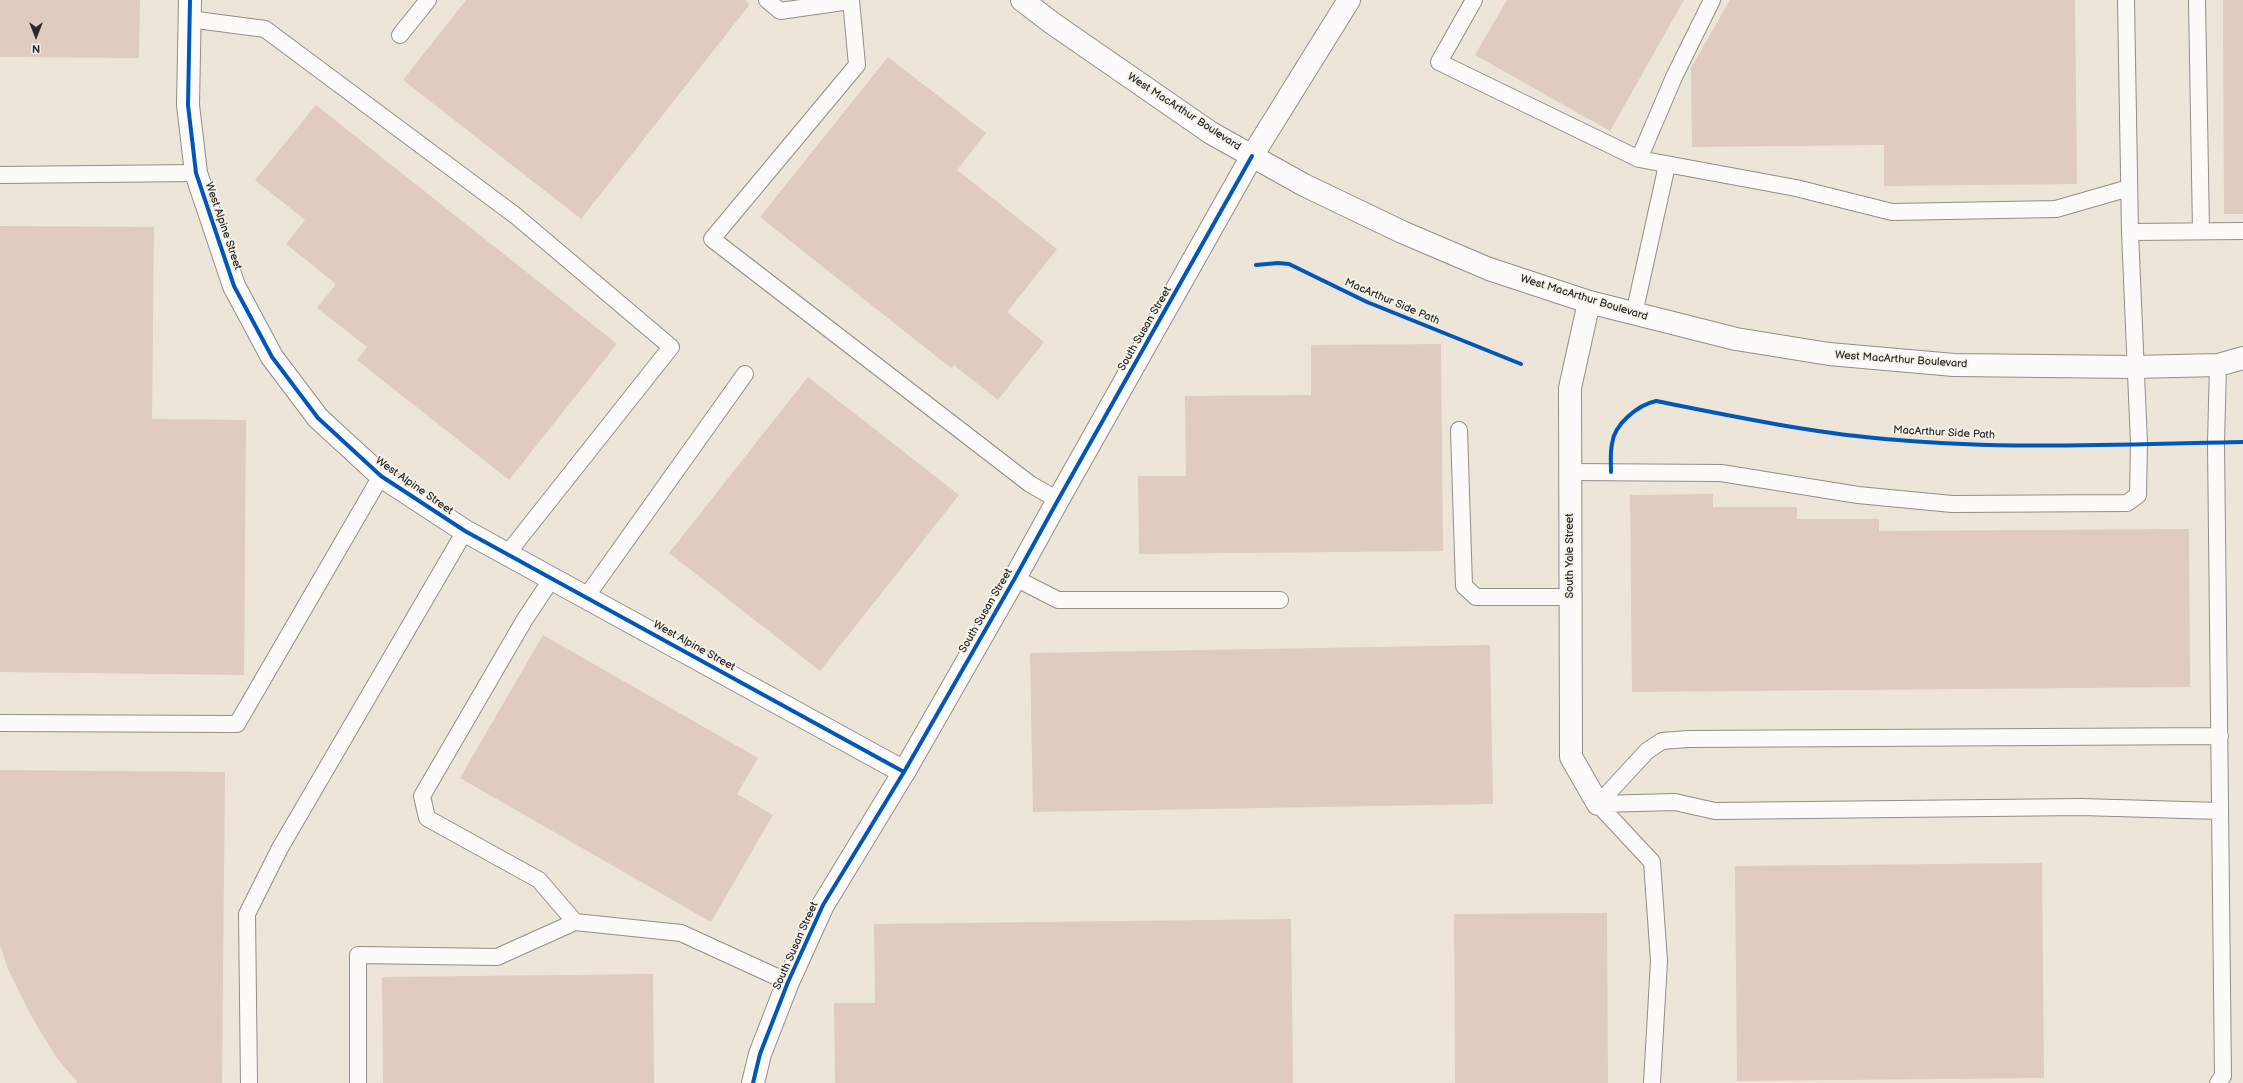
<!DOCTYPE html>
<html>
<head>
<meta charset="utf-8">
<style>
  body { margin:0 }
  #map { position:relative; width:2243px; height:1083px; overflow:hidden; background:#ede5d8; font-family:"Balsamiq Sans",sans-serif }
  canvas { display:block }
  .north { position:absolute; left:16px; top:16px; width:40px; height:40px; -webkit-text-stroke:3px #f7f3e8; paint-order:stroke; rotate:180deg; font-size:11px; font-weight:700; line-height:16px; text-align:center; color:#2b2b2b }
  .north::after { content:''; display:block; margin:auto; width:14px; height:18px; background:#2b2b2b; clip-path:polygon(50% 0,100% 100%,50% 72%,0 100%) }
</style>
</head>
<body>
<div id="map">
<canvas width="2243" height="1083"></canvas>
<div class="north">N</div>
</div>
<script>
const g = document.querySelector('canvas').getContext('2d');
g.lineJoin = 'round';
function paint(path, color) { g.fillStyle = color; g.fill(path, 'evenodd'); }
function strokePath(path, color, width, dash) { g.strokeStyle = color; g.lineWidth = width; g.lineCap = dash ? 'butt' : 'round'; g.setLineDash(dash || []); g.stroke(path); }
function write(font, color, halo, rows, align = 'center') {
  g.font = font + ' "Balsamiq Sans",sans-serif'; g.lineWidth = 3.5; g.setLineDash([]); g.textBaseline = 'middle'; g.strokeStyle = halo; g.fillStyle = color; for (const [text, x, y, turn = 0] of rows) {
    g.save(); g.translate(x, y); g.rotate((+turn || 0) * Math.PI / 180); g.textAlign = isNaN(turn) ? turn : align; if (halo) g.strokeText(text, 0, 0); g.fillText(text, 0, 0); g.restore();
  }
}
paint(new Path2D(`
  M0 0H140L139 58 0 57Z
  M466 0H745L750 4 581 219 403 80Z
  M1507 0H1684L1610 131 1475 55Z
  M1730 0H2075L2077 184 1884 186V145L1692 147 1691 68Z
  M2223 0H2243V214H2224Z
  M888 57 986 133 957 170 1057 249 1007 312 1044 342 998 400 954 365 951 368 760 217Z
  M316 105 617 344 509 480 357 360 367 347 317 308 336 284 286 244 305 220 255 180Z
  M0 226 154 227 152 419 246 420 244 675 0 672Z
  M1441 344 1443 551 1139 554 1138 476H1186L1185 396 1311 395V345Z
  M808 377 959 495 820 671 669 553Z
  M1713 494V507H1797V519H1879V531L2189 529 2190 687 1632 692 1630 495Z
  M543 635 758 758 737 794 773 815 711 922 460 778Z
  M1490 645 1493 804 1033 812 1030 653Z
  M0 770 225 772 222 1083H78L56 1057 30 1014 8 969 0 945Z
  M2042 863 2044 1078 1737 1081 1735 866Z
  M1607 913 1608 1083H1455L1454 914Z
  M1291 919 1293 1083H835L834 1003H875L874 924Z
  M653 974 654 1083H383L382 977Z`), '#dfcbc0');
const lane = new Path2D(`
  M767 0 780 11 850 1
  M851 0 857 65 712 239 1030 484 1058 500
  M1474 0 1439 62 1639 159 1796 188 1892 212 2056 209 2129 188
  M2197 0 2201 231
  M189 19 265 29 516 216 671 347 507 554
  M400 35 428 0
  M1639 159 1674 77 1712 0
  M0 175 196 173
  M2130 232 2243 231
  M1634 314 1667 165
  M2218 365 2216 443 2223 1076 2218 1083
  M1459 430 1464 586 1476 597H1570
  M1570 472 1721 473 1858 495 1952 504 2127 503 2138 495 2139 444 2130 232 2126 0
  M1015 578 1058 600H1280
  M551 580 525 619 422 796 427 818 539 880 575 922
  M586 597 745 374
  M0 723 237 724 381 476
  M1598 804 1647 751 1662 741 1688 739 2220 736
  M1598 804 1675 802 1715 811 2081 807 2220 811
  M1598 804 1652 862 1659 961 1652 1083
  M249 1083 247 914 280 848 465 531
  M358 1083V955L497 957 575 922 681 933 788 982`);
const street = new Path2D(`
  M190 0 188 105 196 173 234 286 272 357 318 418 381 476 465 531 904 772
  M1589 302 1570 388 1571 757 1598 804`);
const secondary = new Path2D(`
  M753 1083 760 1054 788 982 823 905 904 772 1015 578 1058 500 1252 156 1349 0`);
const primary = new Path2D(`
  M1022 0 1052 23 1211 133 1304 185 1402 232 1489 269 1589 302 1736 339 1829 354 1954 365 2134 367 2218 365 2243 358`);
strokePath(lane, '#928e88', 18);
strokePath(street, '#928e88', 24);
strokePath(secondary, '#928e88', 24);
strokePath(primary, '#928e88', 24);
strokePath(lane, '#fcfbf9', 16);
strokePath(street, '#fcfbf9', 22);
strokePath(secondary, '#fcfbf9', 22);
strokePath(primary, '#fcfbf9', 22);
strokePath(new Path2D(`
  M190 0 188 105 196 173 234 286 272 357 318 418 381 476 465 531 904 772
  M1256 265 1278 263 1289 264 1367 302 1521 364
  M1611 472C1611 463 1610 453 1612 444 1614 424 1638 405 1656 401 1736 417 1817 434 1898 440 2012 450 2128 444 2243 442
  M753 1083 760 1054 788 982 823 905 904 772 1015 578 1058 500 1252 156`), '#0057b8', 4);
write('11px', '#2b2b2b', '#f7f3e8', [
  ["West MacArthur Boulevard",1184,112,33],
  ["West Alpine Street",223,226,71],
  ["West MacArthur Boulevard",1584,298,17],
  ["MacArthur Side Path",1392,302,23],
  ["South Susan Street",1145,329,-60],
  ["West MacArthur Boulevard",1901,360,4],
  ["MacArthur Side Path",1944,433,3],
  ["West Alpine Street",414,486,35],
  ["South Yale Street",1570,556,-90],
  ["South Susan Street",986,611,-60],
  ["West Alpine Street",694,646,29],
  ["South Susan Street",796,946,-66]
]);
</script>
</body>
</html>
